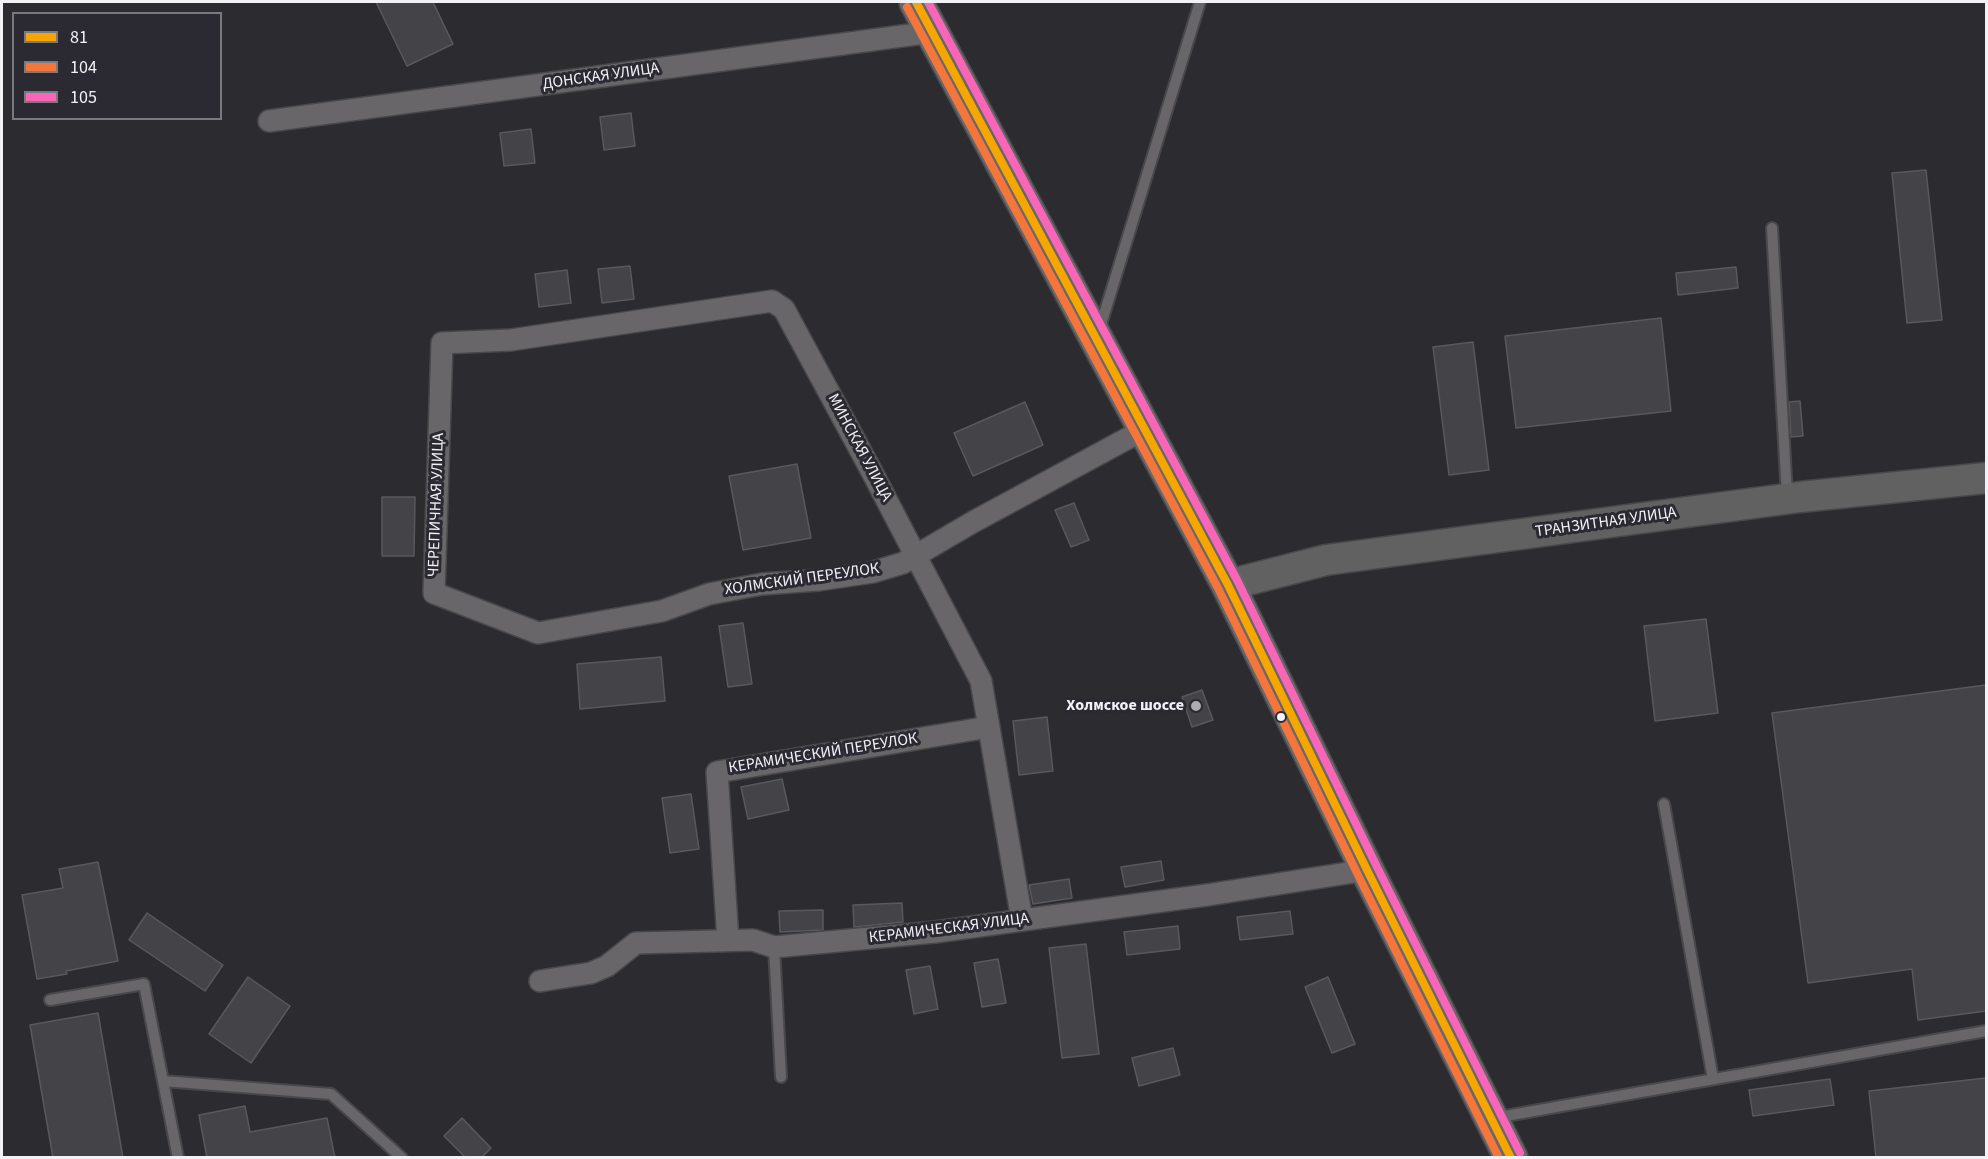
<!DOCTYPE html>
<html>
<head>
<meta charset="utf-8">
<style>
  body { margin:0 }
  #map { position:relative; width:1988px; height:1159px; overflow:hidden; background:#2c2b2f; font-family:"Source Sans 3",sans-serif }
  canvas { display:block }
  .frame { position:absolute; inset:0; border:3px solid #f2f1f6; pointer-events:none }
  .legend { position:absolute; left:12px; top:12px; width:210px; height:108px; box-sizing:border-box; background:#2b2931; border:2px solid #7b7980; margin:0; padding:8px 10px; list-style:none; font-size:18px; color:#f2f1f6 }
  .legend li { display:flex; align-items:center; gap:12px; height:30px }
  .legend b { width:30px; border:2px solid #7b7980 }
</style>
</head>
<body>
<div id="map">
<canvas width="1988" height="1159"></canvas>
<div class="frame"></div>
<ul class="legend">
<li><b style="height:8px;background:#f7a600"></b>81</li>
<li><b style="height:8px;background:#f5763a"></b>104</li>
<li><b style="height:8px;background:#fa66b7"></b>105</li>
</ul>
</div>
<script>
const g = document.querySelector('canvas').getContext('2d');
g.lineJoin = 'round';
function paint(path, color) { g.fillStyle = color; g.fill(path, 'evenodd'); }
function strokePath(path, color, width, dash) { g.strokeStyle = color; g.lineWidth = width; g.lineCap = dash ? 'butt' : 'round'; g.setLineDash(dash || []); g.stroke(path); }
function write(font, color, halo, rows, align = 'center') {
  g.font = font + ' "Source Sans 3",sans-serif'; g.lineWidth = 6; g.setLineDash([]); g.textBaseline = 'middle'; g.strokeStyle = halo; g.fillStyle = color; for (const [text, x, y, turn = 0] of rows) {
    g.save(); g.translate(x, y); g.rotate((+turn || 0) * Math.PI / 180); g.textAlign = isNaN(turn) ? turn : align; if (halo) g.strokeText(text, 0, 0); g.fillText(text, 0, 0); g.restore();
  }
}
const building = new Path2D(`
  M376 2H433L453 44 407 66Z
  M631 113 635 146 604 150 600 117Z
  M531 129 535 163 504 166 500 133Z
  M1926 170 1942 320 1907 323 1892 173Z
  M630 266 634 299 602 303 598 269Z
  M1736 267 1738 288 1678 295 1676 273Z
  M567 270 571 303 539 307 535 274Z
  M1661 318 1671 411 1516 428 1505 336Z
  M1473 342 1489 470 1449 475 1433 347Z
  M1800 401 1803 436 1791 437 1789 402Z
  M1025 402 1043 445 973 476 954 433Z
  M797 464 811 538 743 550 729 476Z
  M382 497H415L414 556H382Z
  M1074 503 1089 540 1071 547 1055 510Z
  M1706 619 1718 713 1655 721 1644 626Z
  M743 623 752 684 728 687 719 626Z
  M661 657 665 701 580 709 577 664Z
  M1986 685V1011L1918 1020 1912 969 1808 983 1772 713Z
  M1202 690 1213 720 1192 727 1182 697Z
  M1047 717 1053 771 1019 775 1013 721Z
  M782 779 789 810 748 819 741 787Z
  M691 794 699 849 670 853 662 798Z
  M1161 861 1164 880 1125 887 1121 867Z
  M98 862 118 961 66 971 67 974 37 979 22 895 63 888 59 869Z
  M1069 879 1072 898 1033 904 1029 885Z
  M902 903 903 922 854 927 853 905Z
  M823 910V930L780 932 779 911Z
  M1290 911 1293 934 1240 940 1237 917Z
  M147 913 223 965 205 991 129 940Z
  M1178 926 1180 949 1127 955 1124 932Z
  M1086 944 1099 1054 1062 1058 1049 948Z
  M998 959 1006 1003 982 1007 974 963Z
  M930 966 938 1009 914 1014 906 970Z
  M248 977 290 1006 251 1063 209 1034Z
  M1328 977 1355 1044 1332 1053 1305 987Z
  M98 1013 123 1158H53L30 1025Z
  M1173 1048 1180 1075 1139 1086 1132 1058Z
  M1986 1078V1158H1876L1869 1091Z
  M1830 1079 1834 1105 1753 1116 1749 1090Z
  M245 1106 250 1132 327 1118 335 1158H207L199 1115Z
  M462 1118 491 1148 481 1158H466L444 1136Z`);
paint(building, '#444347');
strokePath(building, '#59595c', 1.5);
const lane = new Path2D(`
  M1772 228 1787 496
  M1099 331 1200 2
  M1664 804 1713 1079
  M774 947 781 1077
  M50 1000 144 984 178 1158
  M163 1081 331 1094 402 1158
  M1494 1118 1986 1031`);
const street = new Path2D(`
  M269 121 932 32
  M1022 920 981 681 872 472 784 309 772 301 511 340 442 343 434 593 538 633 662 611 709 594 762 584 819 580 873 572 903 563 973 522 1145 429
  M728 940 717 772 989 727
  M540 981 591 973 607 966 636 943 753 940 774 947 935 932 1207 895 1367 870`);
const secondary = new Path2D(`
  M1228 585 1326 560 1800 497 1986 478`);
const primary = new Path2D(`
  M916 2 1228 585 1367 870 1511 1158`);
strokePath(lane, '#48484a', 14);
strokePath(street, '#48484a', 24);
strokePath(secondary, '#48484a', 33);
strokePath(primary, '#48484a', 36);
strokePath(lane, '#686669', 10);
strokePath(street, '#686669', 21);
strokePath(secondary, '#616162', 30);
strokePath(primary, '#68676a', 33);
strokePath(new Path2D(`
  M916 2 1228 585 1367 870 1511 1158`), '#f7a600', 8);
strokePath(new Path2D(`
  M907 7 1219 590 1358 875 1499 1158`), '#f5763a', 8);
strokePath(new Path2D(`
  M928 2 1237 580 1376 865 1520 1153`), '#fa66b7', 8);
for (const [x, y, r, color] of [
  [1196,706,6,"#adacb0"],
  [1281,717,5,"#f2f1f6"]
]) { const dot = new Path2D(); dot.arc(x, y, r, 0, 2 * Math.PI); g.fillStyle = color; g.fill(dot); strokePath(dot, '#2b2931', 2); }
write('16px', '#f2f1f6', '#2b2931', [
  ["ДОНСКАЯ УЛИЦА",601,77,-8],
  ["МИНСКАЯ УЛИЦА",859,448,62],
  ["ЧЕРЕПИЧНАЯ УЛИЦА",437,505,-88],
  ["ТРАНЗИТНАЯ УЛИЦА",1606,523,-8],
  ["ХОЛМСКИЙ ПЕРЕУЛОК",802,580,-8],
  ["КЕРАМИЧЕСКИЙ ПЕРЕУЛОК",823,754,-9],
  ["КЕРАМИЧЕСКАЯ УЛИЦА",949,929,-7]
]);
write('bold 16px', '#f2f1f6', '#2b2931', [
  ["Холмское шоссе",1184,706]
], 'right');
</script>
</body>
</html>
